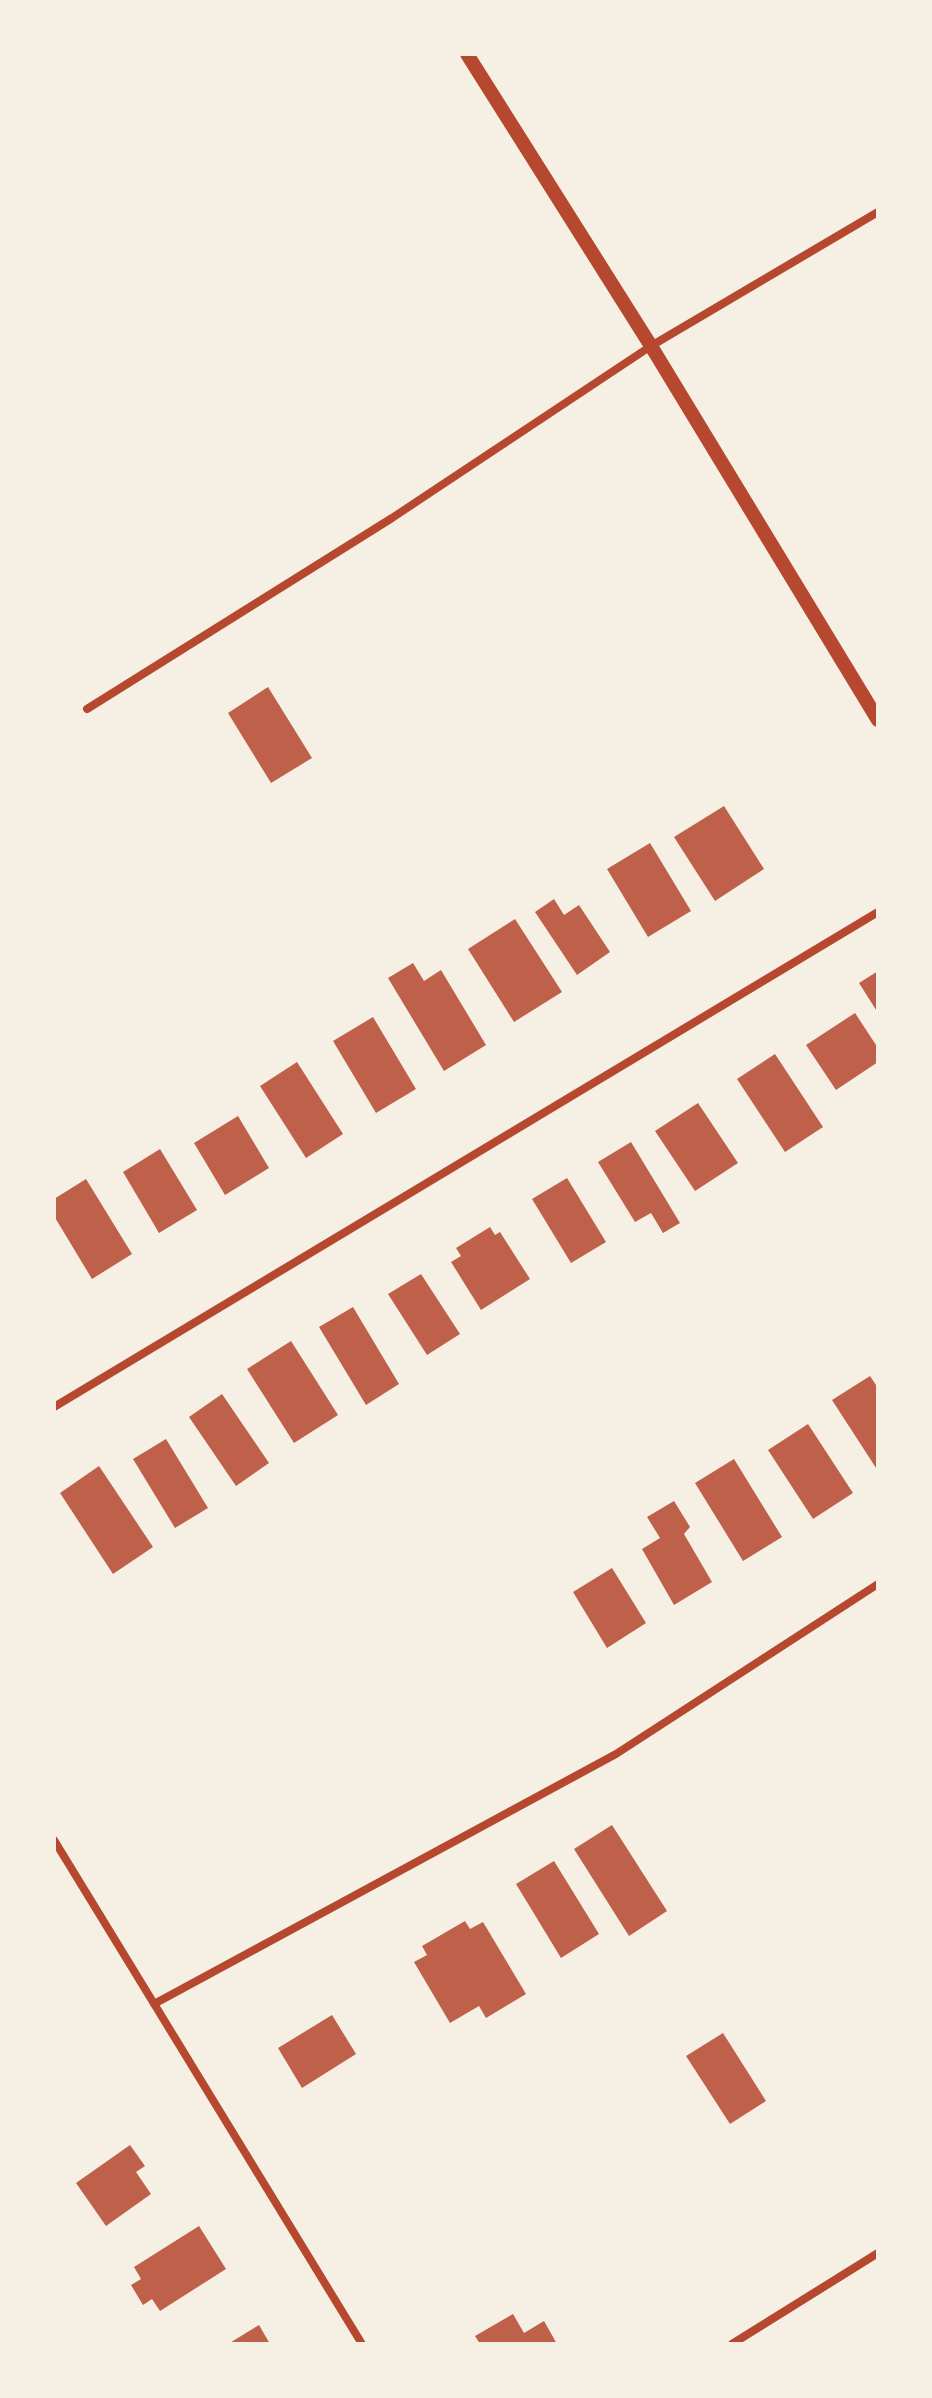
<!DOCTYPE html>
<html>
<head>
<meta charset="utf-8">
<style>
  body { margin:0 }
  #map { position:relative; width:932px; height:2398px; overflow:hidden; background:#f6efe4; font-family:"Noto Serif",serif }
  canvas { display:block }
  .frame { position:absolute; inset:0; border:56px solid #f6efe4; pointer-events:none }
</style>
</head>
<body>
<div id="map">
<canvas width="932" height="2398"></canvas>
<div class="frame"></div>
</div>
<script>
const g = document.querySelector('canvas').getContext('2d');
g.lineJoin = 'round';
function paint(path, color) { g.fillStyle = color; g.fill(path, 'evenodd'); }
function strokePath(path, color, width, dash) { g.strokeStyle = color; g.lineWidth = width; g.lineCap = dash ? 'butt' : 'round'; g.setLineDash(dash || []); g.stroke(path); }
paint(new Path2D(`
  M268 687 312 758 271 783 228 713Z
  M724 806 764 869 715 901 674 837Z
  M650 843 691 911 648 937 607 869Z
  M554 899 564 915 579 905 610 952 577 975 535 912Z
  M515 919 562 992 514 1022 468 949Z
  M413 963 424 981 441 970 486 1045 444 1071 388 978Z
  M878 971V1013L859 983Z
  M855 1013 878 1048V1062L836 1090 806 1045Z
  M373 1017 416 1089 376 1113 333 1041Z
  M775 1054 823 1127 785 1152 737 1079Z
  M297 1062 343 1134 306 1158 260 1086Z
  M698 1103 738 1163 695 1191 655 1131Z
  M238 1116 269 1168 225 1195 194 1143Z
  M631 1142 680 1223 663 1233 651 1213 635 1222 598 1162Z
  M160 1149 197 1210 159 1233 123 1172Z
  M567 1178 606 1242 571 1263 532 1199Z
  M86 1179 132 1254 92 1279 54 1216V1199Z
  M490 1227 495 1235 500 1232 530 1279 481 1310 451 1262 461 1256 456 1248Z
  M421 1274 460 1334 427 1355 388 1294Z
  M353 1307 399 1384 366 1405 319 1327Z
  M291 1341 338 1415 294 1443 247 1369Z
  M870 1376 878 1388V1471L832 1400Z
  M222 1394 269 1463 236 1486 189 1417Z
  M808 1424 853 1493 813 1519 768 1450Z
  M166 1439 208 1508 175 1528 133 1459Z
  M734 1459 782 1537 743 1561 695 1483Z
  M99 1466 153 1547 113 1574 60 1493Z
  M674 1501 690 1527 684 1534 712 1582 674 1605 642 1549 660 1538 647 1517Z
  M612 1568 646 1623 607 1648 573 1592Z
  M612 1825 667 1911 629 1936 574 1849Z
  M554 1861 599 1934 561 1958 516 1884Z
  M465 1921 470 1929 483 1922 526 1994 486 2018 479 2006 450 2023 414 1962 427 1955 422 1946Z
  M332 2015 356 2054 302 2088 278 2048Z
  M723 2033 766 2101 730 2124 686 2056Z
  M130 2145 145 2166 136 2172 151 2194 106 2226 76 2183Z
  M199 2226 226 2269 160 2311 152 2299 143 2305 131 2285 141 2279 134 2267Z
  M513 2314 524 2333 544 2321 557 2344H480L475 2336Z
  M259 2325 270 2344H228Z`), '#bf614a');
strokePath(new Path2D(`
  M87 709 392 518 651 346 878 212
  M54 1407 878 912
  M54 1840 362 2344
  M154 2004 616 1754 878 1584
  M732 2344 878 2253`), '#b5482f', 8);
strokePath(new Path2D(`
  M467 54 651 346 878 720`), '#b5482f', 14);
</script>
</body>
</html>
